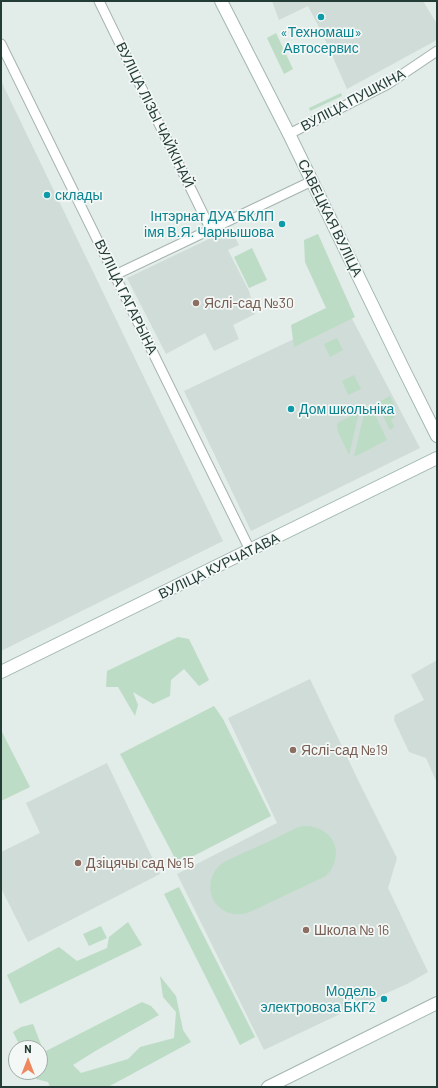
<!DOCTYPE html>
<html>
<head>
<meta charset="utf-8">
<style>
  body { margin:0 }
  #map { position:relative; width:438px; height:1088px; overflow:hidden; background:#e2ece8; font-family:Barlow,sans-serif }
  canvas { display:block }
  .frame { position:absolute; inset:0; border:2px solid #233c36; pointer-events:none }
  .north { position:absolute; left:8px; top:1040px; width:40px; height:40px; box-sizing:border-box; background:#f3f8f6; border:1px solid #a0ada9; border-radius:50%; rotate:0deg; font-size:11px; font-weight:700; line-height:16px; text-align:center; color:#233c36 }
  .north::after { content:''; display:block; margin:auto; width:14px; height:18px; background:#ee875e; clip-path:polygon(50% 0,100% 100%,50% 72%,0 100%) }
</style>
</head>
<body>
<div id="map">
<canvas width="438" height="1088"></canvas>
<div class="frame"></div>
<div class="north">N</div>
</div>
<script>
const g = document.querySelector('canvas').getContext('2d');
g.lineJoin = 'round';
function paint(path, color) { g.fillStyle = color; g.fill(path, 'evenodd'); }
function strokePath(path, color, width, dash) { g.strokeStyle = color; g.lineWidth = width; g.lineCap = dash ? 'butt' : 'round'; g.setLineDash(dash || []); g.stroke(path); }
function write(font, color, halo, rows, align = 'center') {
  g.font = font + ' Barlow,sans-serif'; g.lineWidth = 3.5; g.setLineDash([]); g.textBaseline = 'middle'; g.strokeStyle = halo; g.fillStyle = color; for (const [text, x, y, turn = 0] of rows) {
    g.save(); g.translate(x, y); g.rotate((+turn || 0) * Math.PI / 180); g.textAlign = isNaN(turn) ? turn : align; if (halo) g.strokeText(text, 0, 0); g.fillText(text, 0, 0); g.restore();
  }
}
paint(new Path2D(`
  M272 1H423L437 24V38L435 41 347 89 322 33 308 6 279 20Z
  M1 81 223 541 1 651Z
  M230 229 239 245 228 250 249 291 255 314 233 325 239 339 214 351 205 333 166 354 127 278Z
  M349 313 420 448 251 531 184 391Z
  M437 660V783L426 758 409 752 394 720 395 715 424 700 411 675Z
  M310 679 359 782 397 858 388 888 428 972 407 984 340 1014 264 1050 177 874 277 823 228 718Z
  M107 763 160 874 28 942 1 888V852L40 833 26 803Z`), '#d0dcd7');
paint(new Path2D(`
  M276 33 293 69 284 74 267 38Z
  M341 93 342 96 310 111 309 108Z
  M318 234 355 317 294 347 291 325 326 308 305 262 304 240Z
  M252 248 267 280 249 288 234 257Z
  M337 338 343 350 330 357 324 344Z
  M354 375 361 389 348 395 342 381Z
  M390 396 395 407 391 409 395 417 391 419 394 427 390 430 377 403Z
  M371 406 387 440 354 457 365 409Z
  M359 412 349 455 338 432 337 424 339 422Z
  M178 637 189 639 209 680 199 686 184 669 171 680 170 696 153 704 133 692 138 705 135 716 118 687H106L107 671Z
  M214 706 223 719 271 816 178 864 120 754Z
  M2 732 30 787 1 801V733Z
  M303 826C333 825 347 854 326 876L250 912C239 916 228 915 219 907 207 896 208 877 219 866 225 860 235 857 243 853 261 845 279 837 296 828Z
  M179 887 255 1037 240 1045 164 894Z
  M128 922 142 945 20 1004 7 975 59 947 77 961 107 948 109 937Z
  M101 926 107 938 89 946 83 934Z
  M160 976 176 996 183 1030 191 1042 108 1087H50L48 1082 36 1079 33 1072H40V1048H21L13 1032 21 1027 33 1024 44 1052 142 1002 151 1006 159 1015 97 1050 73 1065 81 1073 128 1059 140 1047 174 1038 176 1012 163 997Z`), '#bcdcc6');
const street = new Path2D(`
  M99 1 211 230
  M1 44 250 550
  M289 134 388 84 437 51
  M115 275 312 181`);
const secondary = new Path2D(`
  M221 1 289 134 403 368 437 436
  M1 672 437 458
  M268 1087 437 1003`);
strokePath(street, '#a5b4af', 11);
strokePath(secondary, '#a1b7b0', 14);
strokePath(street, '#fff', 9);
strokePath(secondary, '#fff', 12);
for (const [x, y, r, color] of [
  [321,17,4,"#0f9aa8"],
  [47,195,4,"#0f9aa8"],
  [282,224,4,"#0f9aa8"],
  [196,303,4,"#8d6e63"],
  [291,409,4,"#0f9aa8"],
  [293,750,4,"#8d6e63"],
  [78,863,4,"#8d6e63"],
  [306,930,4,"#8d6e63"],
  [384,999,4,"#0f9aa8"]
]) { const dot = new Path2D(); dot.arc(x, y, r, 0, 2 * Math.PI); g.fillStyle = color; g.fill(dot); strokePath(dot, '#f3f8f6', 1.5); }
write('14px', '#0d838f', '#f3f8f6', [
  ["«Техномаш»",321,32,"center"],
  ["Автосервис",321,48,"center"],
  ["склады",55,195],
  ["Інтэрнат ДУА БКЛП",274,216,"right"],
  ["імя В.Я. Чарнышова",274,232,"right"],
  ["Дом школьніка",299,409],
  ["Модель",376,991,"right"],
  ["электровоза БКГ2",376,1007,"right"]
], 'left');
write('14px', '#233c36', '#f3f8f6', [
  ["ВУЛІЦА ПУШКІНА",353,100,-28],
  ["ВУЛІЦА ЛІЗЫ ЧАЙКІНАЙ",155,115,64],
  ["САВЕЦКАЯ ВУЛІЦА",330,218,64],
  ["ВУЛІЦА ГАГАРЫНА",126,297,64],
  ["ВУЛІЦА КУРЧАТАВА",219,566,-26]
]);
write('14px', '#785e54', '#f3f8f6', [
  ["Яслі-сад №30",204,303],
  ["Яслі-сад №19",301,750],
  ["Дзіцячы сад №15",86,863],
  ["Школа № 16",314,930]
], 'left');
</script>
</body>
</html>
